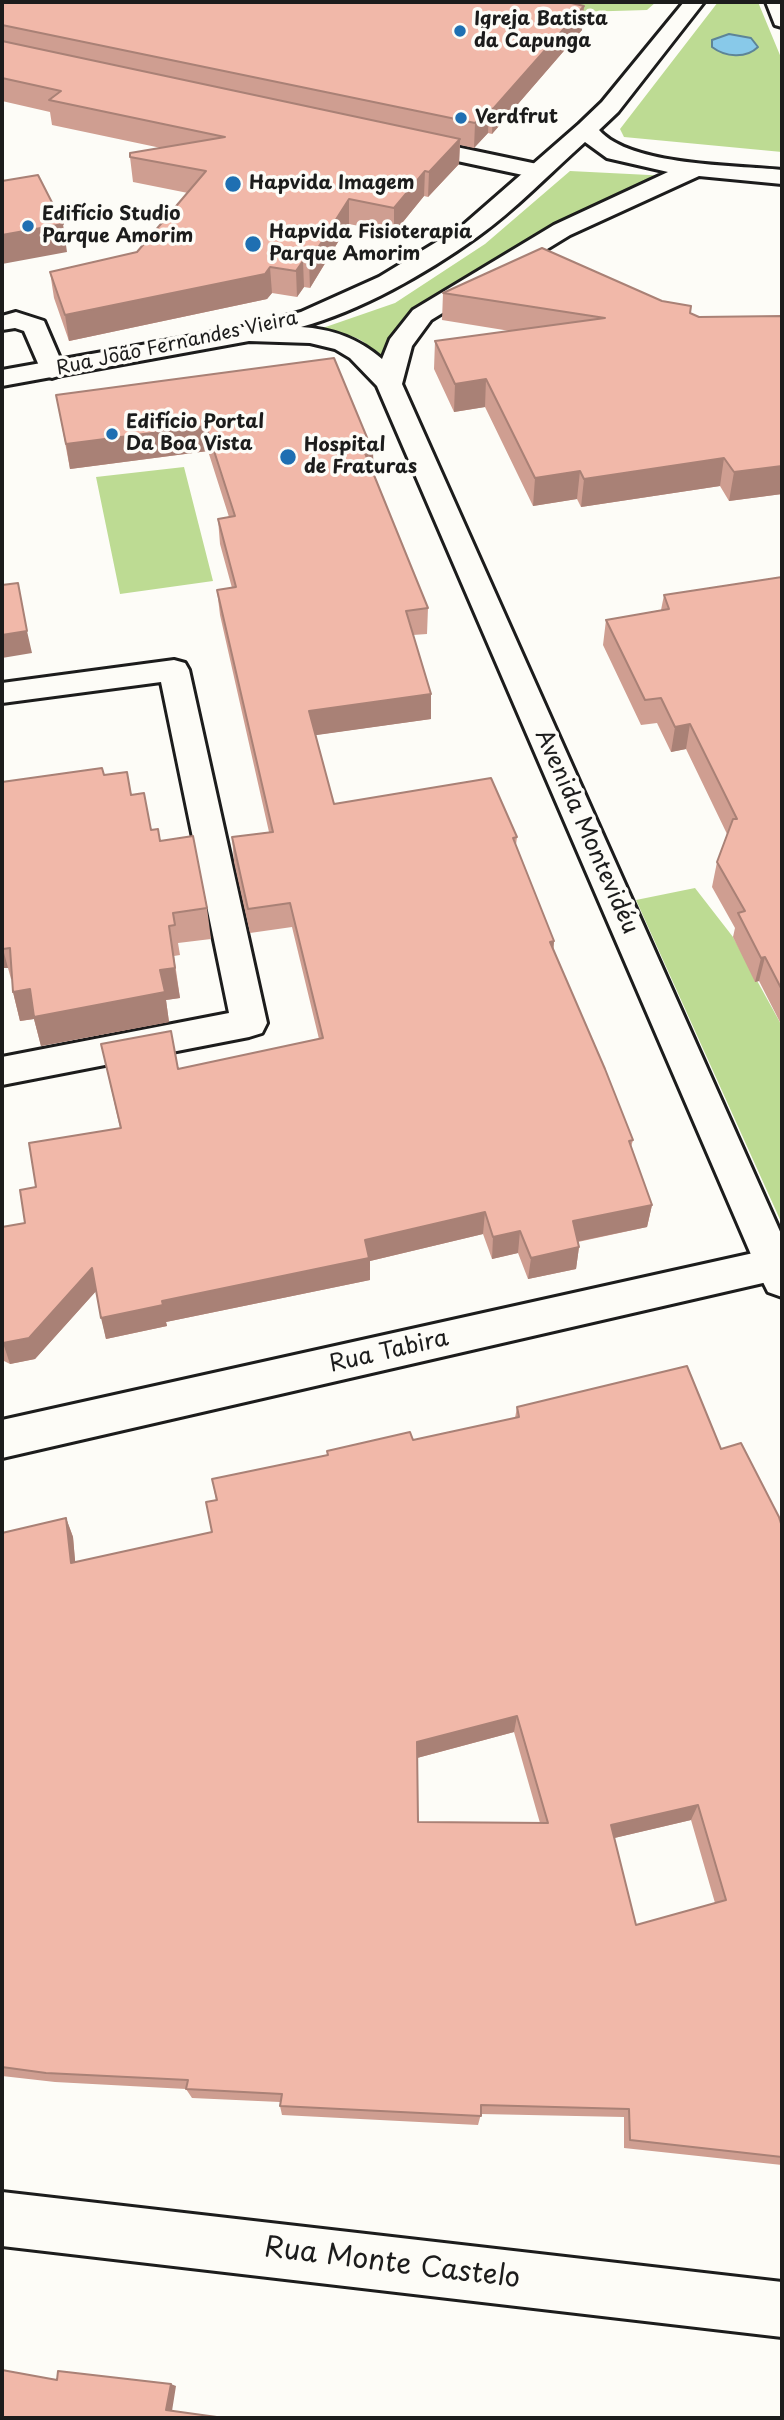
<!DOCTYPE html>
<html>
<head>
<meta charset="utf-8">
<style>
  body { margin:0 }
  #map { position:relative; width:784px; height:2420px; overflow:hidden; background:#fdfcf7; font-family:"Playpen Sans",sans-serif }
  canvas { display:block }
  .frame { position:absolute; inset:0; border:4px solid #1c1c1c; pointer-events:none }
</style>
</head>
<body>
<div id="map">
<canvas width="784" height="2420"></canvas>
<div class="frame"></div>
</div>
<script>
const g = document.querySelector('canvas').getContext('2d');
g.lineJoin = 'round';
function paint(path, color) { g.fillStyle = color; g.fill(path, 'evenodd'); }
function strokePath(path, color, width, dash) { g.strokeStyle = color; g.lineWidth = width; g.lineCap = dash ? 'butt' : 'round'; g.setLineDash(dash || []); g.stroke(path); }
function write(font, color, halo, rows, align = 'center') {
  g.font = font + ' "Playpen Sans",sans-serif'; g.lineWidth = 7; g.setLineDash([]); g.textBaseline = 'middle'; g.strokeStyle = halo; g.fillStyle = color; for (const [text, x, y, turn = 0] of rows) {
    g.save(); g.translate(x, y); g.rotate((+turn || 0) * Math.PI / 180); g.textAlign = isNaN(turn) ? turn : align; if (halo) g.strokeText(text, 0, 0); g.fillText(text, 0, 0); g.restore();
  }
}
paint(new Path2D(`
  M558 2H656L647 10 579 12Z
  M718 2H758L782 60V152L624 137 620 129Z
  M570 171 669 176 583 209 428 300 393 333 383 364C364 333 348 334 314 331L395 303 485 244Z
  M184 467 213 581 120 594 96 477Z
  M695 888 733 937 782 1026V1224L636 900Z`), '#bddb93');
const water = new Path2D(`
  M729 34 751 38 758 47C746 59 725 57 712 47V40Z`);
paint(water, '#88c9e9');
strokePath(water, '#5d8497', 2);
const minor = new Path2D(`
  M409 137 537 164 545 166 548 171 545 176 537 178 401 149 398 144 401 139Z
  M16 312 44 321 65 370 61 375 52 378 43 375 24 331 15 328 2 330V316Z
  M174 660 185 663 189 670 267 1023 262 1033 249 1037 2 1085V1057L229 1013 161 682 2 703V683Z
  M776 1248 782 1250V1278L776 1280 2 1458V1420Z
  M2 2192 782 2282V2337L2 2246Z`);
const major = new Path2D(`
  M684 2H704L618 112 599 130C630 166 735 165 782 170V184L699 176 570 235 431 320 412 346 402 384 782 1236V1297L768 1292 762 1280 377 386 350 358 335 349 310 343 249 341 2 386V370L248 326 301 312 379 277 461 227 579 124 602 102ZM585 142 607 158 668 172 554 225 413 310 390 339 382 359C358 338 332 329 301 327 360 311 427 273 477 237 515 210 550 173 585 142Z
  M766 2H782V27L775 25Z`);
strokePath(minor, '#1c1c1c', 6);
strokePath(major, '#1c1c1c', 6);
paint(minor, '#fdfcf7');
paint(major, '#fdfcf7');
paint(new Path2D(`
  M2 2H572L582 30 492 134 488 133 474 148 460 145 459 164 428 197 424 196 394 233 349 224 310 288 304 287 297 297 272 293 267 299 69 341 54 298 50 272 137 252 188 193 133 182 130 157 161 148 52 125 50 112 2 101Z
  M443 293 690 313 699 317 782 316V494L729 501 720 486 581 507 577 499 533 506 485 407 454 412 434 369 435 341 510 331 442 320Z
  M334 358 374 474 428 608 427 634 413 635 431 694V719L315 735 334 804 517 837 516 845 554 941 553 951 633 1140 631 1147 652 1205 647 1227 578 1242 579 1247 576 1269 528 1279 518 1253 492 1259 483 1234 370 1261V1280L166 1322 167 1326 106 1339 96 1291 35 1359 10 1364 2 1360V1227L25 1223 36 1187 120 1128 101 1044 178 1069 319 1039 292 927 250 933 234 862 232 837 269 832 220 615 217 590 232 588 220 544 218 519 229 517 208 451 70 469 56 395Z
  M782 577V1026L759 981 755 982 733 937 735 928 712 887 717 862 727 834 686 749 671 752 657 723 641 725 603 645 606 620 661 610 664 595Z
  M104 775 131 795 151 830 160 841 207 908 211 939 178 943 180 955 174 956 180 998 166 1000 169 1022 41 1046 34 1019 20 1021 13 992 12 979H11L8 968H2V782Z
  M517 1407 721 1449 782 1527V2165L624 2148V2117L481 2114 478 2125 282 2115 280 2106V2102L192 2098 186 2089 55 2082 2 2076V1533L66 1518 73 1537 75 1562 212 1532 216 1500 212 1479 327 1455V1451L413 1440 515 1418ZM514 1732 540 1823 418 1822 417 1758ZM691 1820 715 1903 636 1925 614 1838Z`), '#cf9e91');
paint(new Path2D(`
  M584 6 582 30 492 134 493 109Z
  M489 108 488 133 474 148 475 123Z
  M460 139 459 164 428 197 429 172Z
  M425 171 424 196 394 233V208Z
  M349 199V224L310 288 309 262Z
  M63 224 67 252 2 264V235Z
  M303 261 304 287 297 297 296 271Z
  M270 267 272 293 267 299 69 341 65 315Z
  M486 379 485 407 454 412 455 384Z
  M206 426 208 451 70 469 66 444Z
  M373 452 374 477 365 453Z
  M724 458 720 486 581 507 584 479Z
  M782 466V494L729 501 734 472Z
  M580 471 577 499 533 506 535 478Z
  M27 631 32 653 2 658V635Z
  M431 694V719L310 736 309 711Z
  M690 724 686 749 671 752 675 727Z
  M2 938 3 949 8 968H2Z
  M554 941 552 965 550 942Z
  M765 957 759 981 755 982 761 958Z
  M175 968 180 998 166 1000 169 1022 41 1046 34 1019 20 1021 13 992Z
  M652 1205 647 1227 570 1243 573 1221Z
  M485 1212 483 1234 370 1261V1280L166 1322 167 1326 106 1339 101 1318 365 1240Z
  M520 1231 518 1253 492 1259 493 1237Z
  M579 1247 576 1269 528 1279 531 1258Z
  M92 1268 98 1289 35 1359 10 1364 3 1343Z
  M66 1518 73 1537 77 1582 71 1563Z
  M517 1716 514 1732 417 1758V1742Z
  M698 1805 691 1820 606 1840 611 1825Z
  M171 2384 176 2386 172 2411 166 2410Z`), '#a98176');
const building = new Path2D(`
  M2 2H567L584 6 493 109 489 108 475 123 2 25Z
  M2 41 460 139 429 172 425 171 394 208 349 199 309 262 303 261 296 271 270 267 265 274 65 315 50 272 137 252 206 171 130 157V153L225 137 49 100 61 91 2 78Z
  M38 175 63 224 2 235V181Z
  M542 248 662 301 691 306 690 313 699 317 782 316V466L734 472 724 458 584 479 580 471 535 478 486 379 455 384 435 341 605 318 443 293Z
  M334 358 373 452 365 453 428 608 406 611 431 694 309 711 334 804 491 778 517 837 513 838 554 941 550 942 605 1069 633 1140 629 1141 652 1205 573 1221 579 1247 531 1258 520 1231 493 1237 485 1212 365 1240 369 1258 162 1301 163 1305 101 1318 92 1268 29 1338 3 1343 2 1227 25 1223 20 1190 36 1187 29 1143 121 1128 101 1044 171 1031 178 1069 323 1038 290 903 248 909 232 837 273 832 217 590 236 587 218 519 235 516 206 426 66 444 56 395Z
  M782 577V990L765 957 761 958 738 913 745 911 717 862 733 819H737L690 724 675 727 661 698 645 700 606 620 669 609 664 595Z
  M18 583 27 631 2 635V585Z
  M102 768 104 775 127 772 131 795 144 793 151 830 158 829 160 841 193 836 207 908 173 913 175 925 169 926 175 968 160 970 165 992 34 1017 30 989 13 992 10 948 3 949 2 939V782Z
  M687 1366 721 1449 741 1443 779 1517 782 1527V2157L630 2140 629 2109 481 2105V2116L280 2106 282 2094 186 2089 188 2080 46 2073 2 2067V1533L66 1518 71 1563 212 1532 206 1502 217 1500 212 1479 328 1455 327 1451 410 1432 413 1440 519 1417 517 1407ZM517 1716 548 1823 418 1822 417 1742ZM698 1805 726 1900 636 1925 611 1825Z
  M2 2370 57 2380 58 2371 171 2384 166 2410 224 2418H2Z`);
paint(building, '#f1b8a9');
strokePath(building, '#a98176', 2);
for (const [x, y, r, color] of [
  [460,31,7,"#1f6fb2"],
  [461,118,7,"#1f6fb2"],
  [233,184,9,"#1f6fb2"],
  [28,226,7,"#1f6fb2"],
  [253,244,9,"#1f6fb2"],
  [112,434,7,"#1f6fb2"],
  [288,457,9,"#1f6fb2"]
]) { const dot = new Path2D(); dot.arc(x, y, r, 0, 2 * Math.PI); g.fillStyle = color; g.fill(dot); strokePath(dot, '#fdfcf7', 2.5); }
write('bold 19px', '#1c1c1c', '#fdfcf7', [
  ["Igreja Batista",474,20],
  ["da Capunga",474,42],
  ["Verdfrut",475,118],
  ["Hapvida Imagem",249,184],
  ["Edifício Studio",42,215],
  ["Parque Amorim",42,237],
  ["Hapvida Fisioterapia",269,233],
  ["Parque Amorim",269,255],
  ["Edifício Portal",126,423],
  ["Da Boa Vista",126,445],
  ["Hospital",304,446],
  ["de Fraturas",304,468]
], 'left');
write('19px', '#1c1c1c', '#fdfcf7', [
  ["Rua João Fernandes Vieira",177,344,-12]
]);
write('23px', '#1c1c1c', '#fdfcf7', [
  ["Avenida Montevidéu",586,832,66],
  ["Rua Tabira",389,1352,-13]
]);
write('28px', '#1c1c1c', '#fdfcf7', [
  ["Rua Monte Castelo",392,2264,7]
]);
</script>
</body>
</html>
